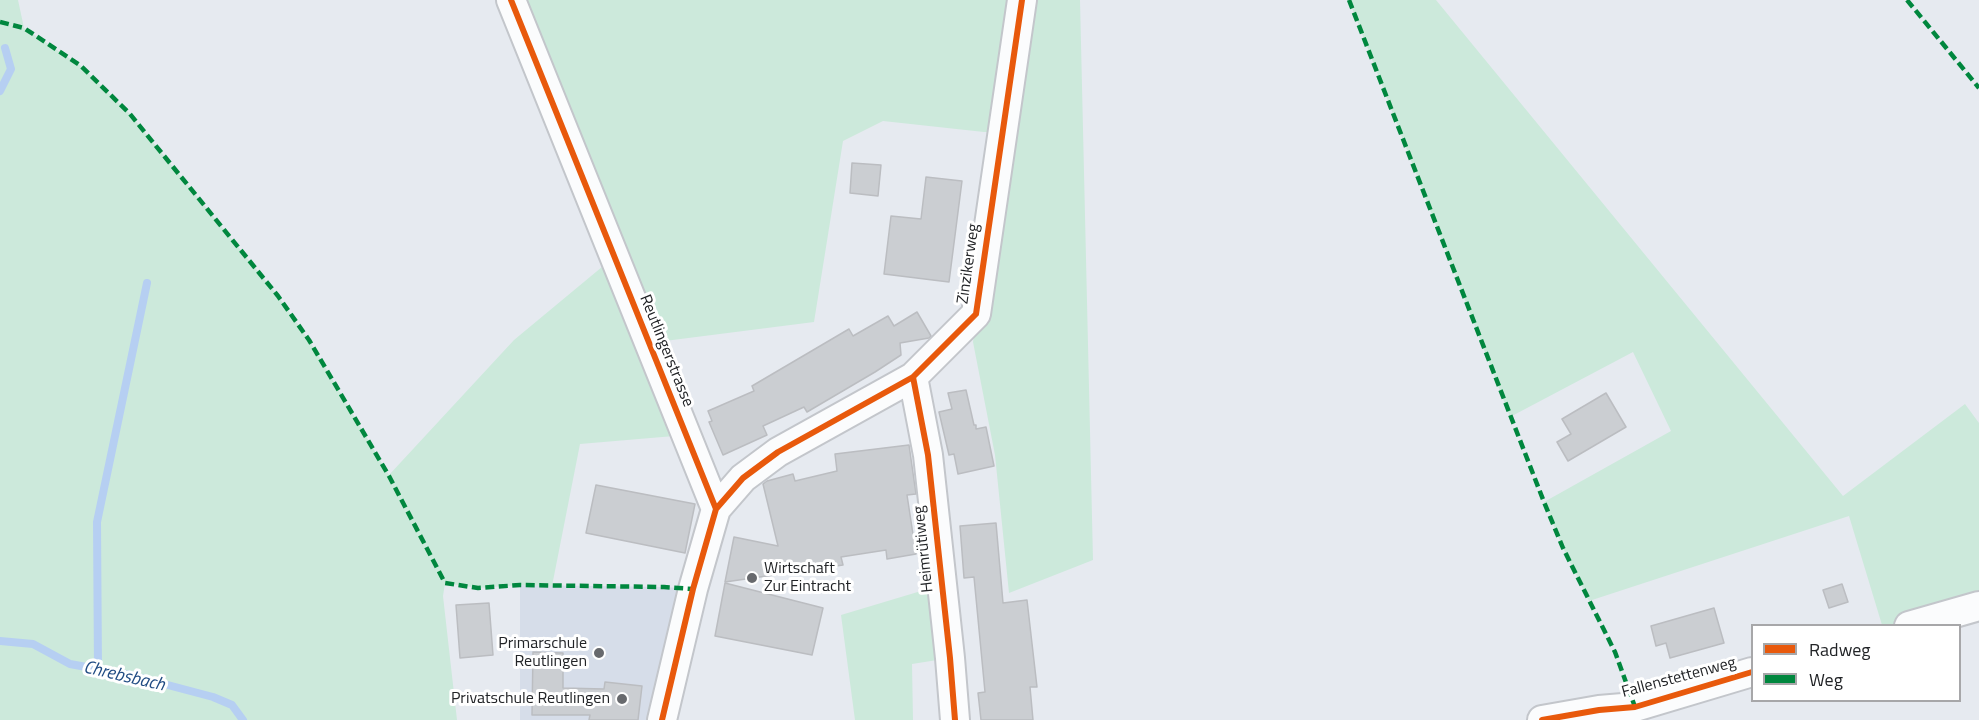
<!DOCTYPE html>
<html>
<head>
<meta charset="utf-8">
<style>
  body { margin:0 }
  #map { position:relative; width:1979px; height:720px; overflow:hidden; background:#e6eaf0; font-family:"Titillium Web",sans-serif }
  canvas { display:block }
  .legend { position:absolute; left:1751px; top:624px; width:210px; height:78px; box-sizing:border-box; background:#fff; border:2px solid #a7a7a9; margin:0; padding:8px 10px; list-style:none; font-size:18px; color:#222427 }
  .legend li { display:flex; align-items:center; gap:12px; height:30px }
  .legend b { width:30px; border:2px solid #a7a7a9 }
</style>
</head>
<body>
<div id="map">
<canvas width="1979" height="720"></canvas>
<ul class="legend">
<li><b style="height:8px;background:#e8590c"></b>Radweg</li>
<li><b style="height:8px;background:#00873e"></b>Weg</li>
</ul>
</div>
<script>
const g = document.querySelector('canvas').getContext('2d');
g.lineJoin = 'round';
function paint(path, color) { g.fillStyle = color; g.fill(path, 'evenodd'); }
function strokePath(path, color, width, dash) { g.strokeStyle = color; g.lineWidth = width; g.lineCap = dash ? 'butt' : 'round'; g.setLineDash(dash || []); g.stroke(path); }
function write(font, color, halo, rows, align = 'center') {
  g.font = font + ' "Titillium Web",sans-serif'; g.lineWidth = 6; g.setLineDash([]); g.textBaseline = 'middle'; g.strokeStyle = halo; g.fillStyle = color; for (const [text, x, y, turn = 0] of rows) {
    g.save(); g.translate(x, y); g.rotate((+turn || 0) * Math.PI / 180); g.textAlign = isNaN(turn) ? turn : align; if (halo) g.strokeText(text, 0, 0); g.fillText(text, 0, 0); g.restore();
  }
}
paint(new Path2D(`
  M520 585 664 587 693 589 662 720H520Z`), '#d6dde9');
paint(new Path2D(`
  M0 0H18L24 28 81 66 130 114 278 296 309 340 389 475 514 340 614 257 511 0H1080L1093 560 1009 593 995 455 973 342 1002 132H984L883 121 843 141 814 322 649 343 686 435 580 444 552 586 520 585 478 588 445 583 443 596 457 720H0Z
  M1349 0H1436L1843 496 1965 404 1979 423V606L1909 625H1882L1849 516 1589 601 1563 548 1544 502 1671 431 1633 352 1510 417Z
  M941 585 950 658 912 664 913 720H855L841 615Z`), '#cce9db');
strokePath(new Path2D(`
  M0 91 11 69 5 48
  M0 641 33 644 70 664 130 675 213 697 232 705 243 720
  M98 670 97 522 147 283`), '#b6cff2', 8);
const building = new Path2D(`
  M852 163 881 165 878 196 850 193Z
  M926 177 962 181 949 282 884 274 891 216 921 219Z
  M917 312 931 336 929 338 900 343 901 355 875 372 807 412 804 407 763 426 767 435 723 455 709 422 712 421 708 411 754 391 752 386 849 329 853 336 888 316 894 326Z
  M966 390 974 425H976V429L986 427 994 466 958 474 954 454 949 455 939 412 952 409 948 393Z
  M1606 393 1626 427 1568 461 1557 442 1571 434 1562 419Z
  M909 445 916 494 907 495 916 554 887 559 886 550 841 557 843 565 725 582 734 537 778 546 763 484 767 481 793 474 795 481 837 471 835 454Z
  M596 485 695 504 685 553 586 533Z
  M996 523 1003 603 1027 600 1037 687H1030L1033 720H981L978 693 985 692 974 577 964 578 960 526Z
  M725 583 823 608 812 655 715 636Z
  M1842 584 1848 602 1829 608 1823 590Z
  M489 603 493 655 460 658 456 605Z
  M1714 608 1724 643 1670 658 1666 643 1656 646 1651 626Z
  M533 652 563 653V688L604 689 605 682 642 686 638 720H589L590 715H532Z`);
paint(building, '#cbced2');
strokePath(building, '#bbbdc1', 1.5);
const minor = new Path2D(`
  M511 0 716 509 693 589 662 720
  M913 377 928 455 950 658 955 720
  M716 509 743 478 778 452 913 377 976 314 1022 0
  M1909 626 1979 606
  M1542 720 1599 710 1635 707 1752 672`);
strokePath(minor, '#c3c6cb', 32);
strokePath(minor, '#fbfcfd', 28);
strokePath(new Path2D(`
  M1349 0 1544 502 1563 548 1615 652 1635 707
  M1907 0 1979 88
  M0 22 24 28 81 66 130 114 278 296 309 340 389 476 445 583 478 588 520 585 664 587 693 589`), '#00873e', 4.5, [9, 4.5]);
strokePath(new Path2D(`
  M511 0 716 509 693 589 662 720
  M913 377 928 455 950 658 955 720
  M716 509 743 478 778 452 913 377 976 314 1022 0
  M1542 720 1599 710 1635 707 1752 672`), '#e8590c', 6);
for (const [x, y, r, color] of [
  [752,578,6,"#67696d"],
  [599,653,6,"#67696d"],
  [622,699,6,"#67696d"]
]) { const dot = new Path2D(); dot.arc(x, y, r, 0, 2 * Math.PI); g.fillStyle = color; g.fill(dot); strokePath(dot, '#fff', 2); }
write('16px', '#222427', '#fff', [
  ["Zinzikerweg",969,264,-82],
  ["Reutlingerstrasse",666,351,68],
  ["Heimrütiweg",924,549,-96],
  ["Fallenstettenweg",1679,678,-15]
]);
write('16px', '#222427', '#fff', [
  ["Wirtschaft",764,569,"left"],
  ["Zur Eintracht",764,587,"left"],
  ["Primarschule",587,644],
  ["Reutlingen",587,662],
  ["Privatschule Reutlingen",610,699]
], 'right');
write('italic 18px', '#204b83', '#fff', [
  ["Chrebsbach",124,677,13]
]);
</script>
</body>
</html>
